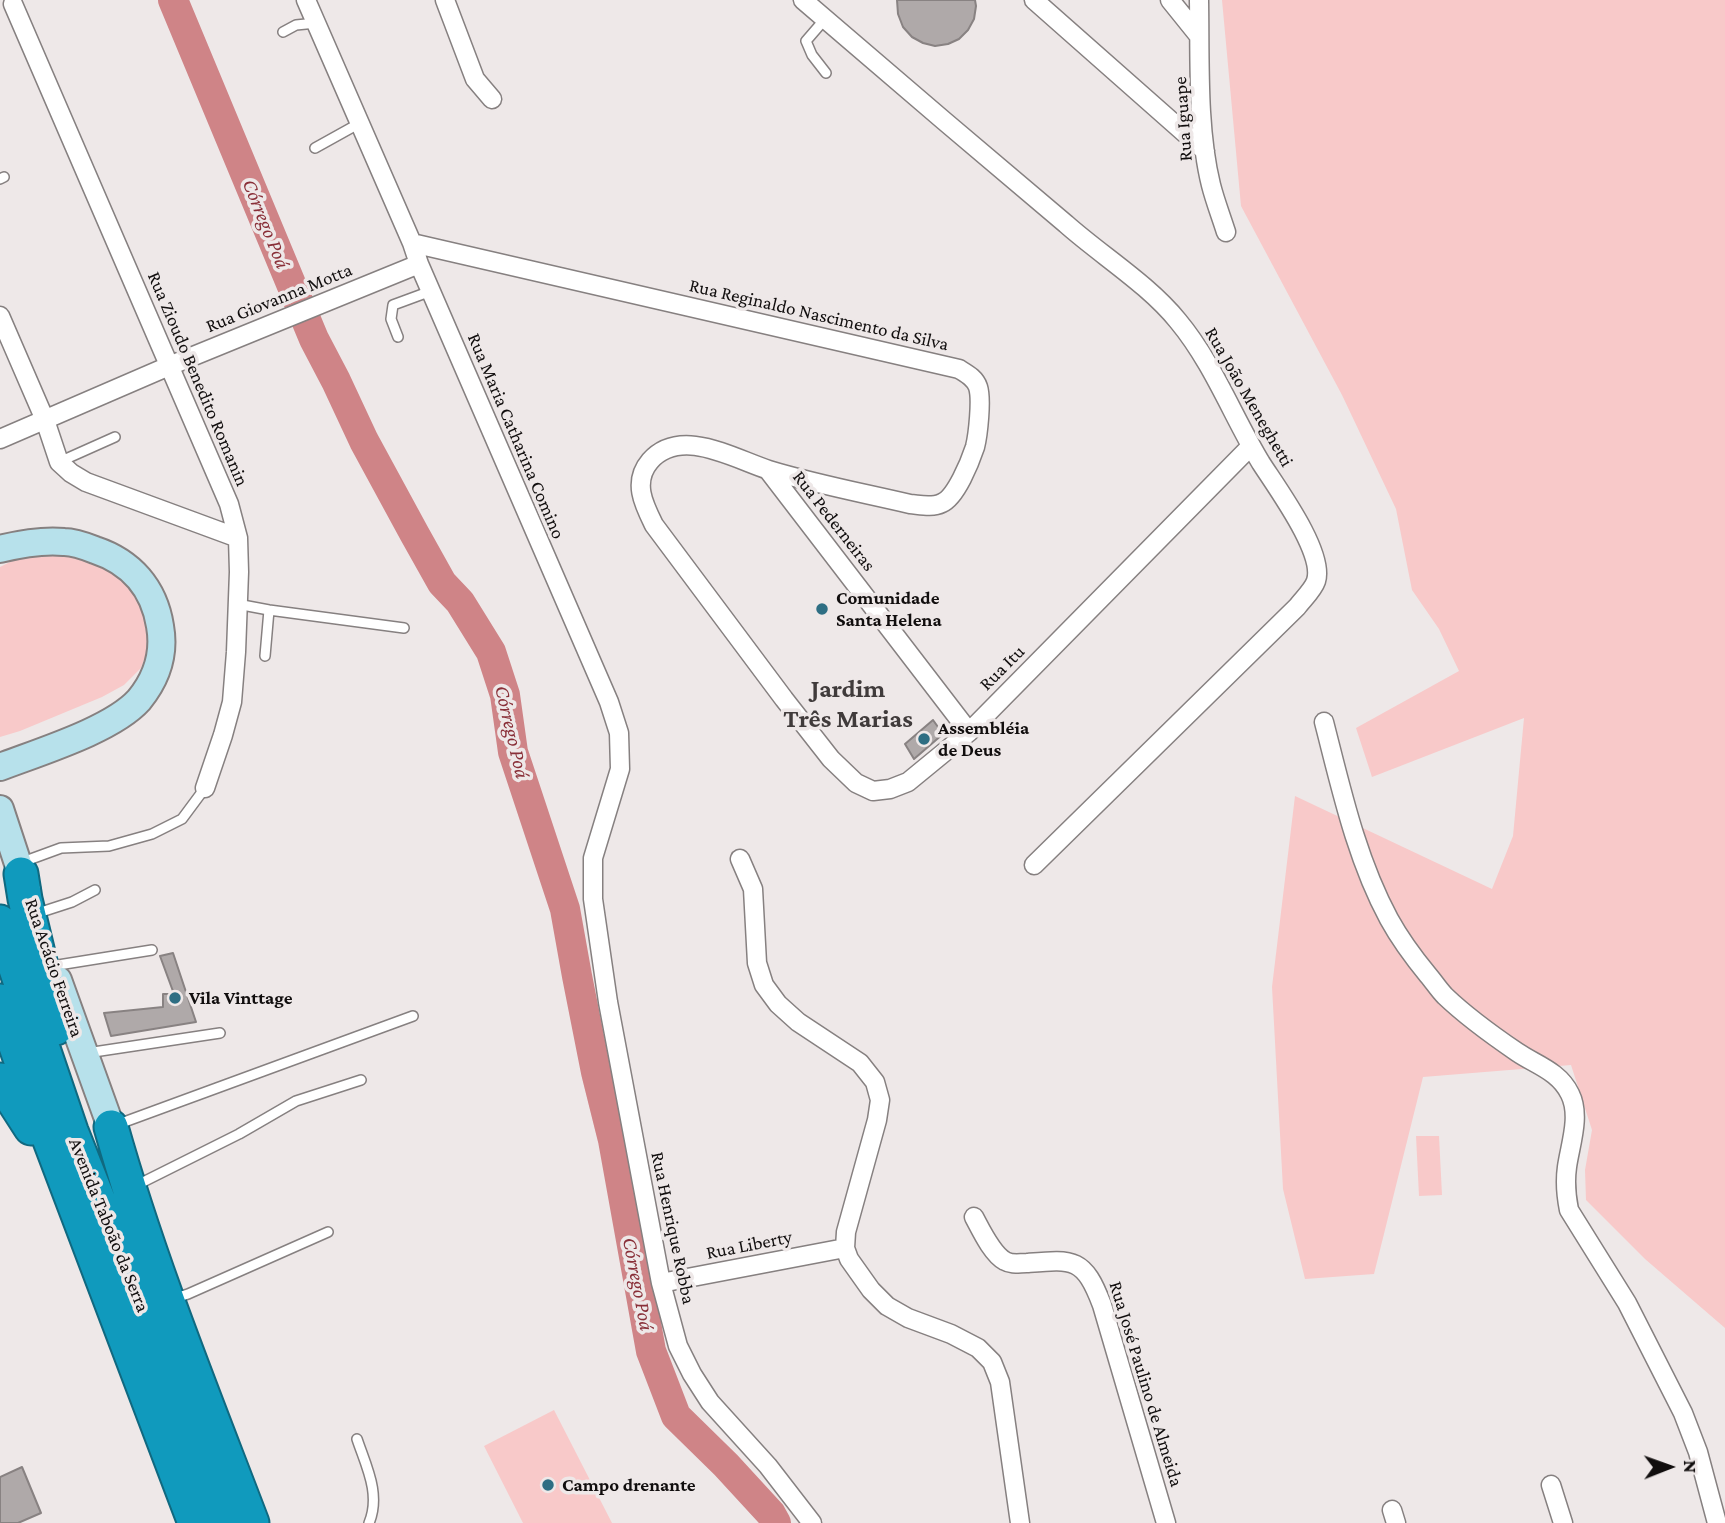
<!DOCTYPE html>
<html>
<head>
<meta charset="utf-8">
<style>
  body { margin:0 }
  #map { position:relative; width:1725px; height:1523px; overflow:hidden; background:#eee8e8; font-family:"Crimson Pro",serif }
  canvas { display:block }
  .north { position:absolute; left:1634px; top:1432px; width:70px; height:70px; -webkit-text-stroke:5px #eee8e8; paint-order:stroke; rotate:89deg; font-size:19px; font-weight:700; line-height:28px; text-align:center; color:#110e0e }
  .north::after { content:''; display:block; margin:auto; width:24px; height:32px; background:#110e0e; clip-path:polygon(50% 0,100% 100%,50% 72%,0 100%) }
</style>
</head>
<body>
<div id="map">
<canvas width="1725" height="1523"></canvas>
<div class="north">N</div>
</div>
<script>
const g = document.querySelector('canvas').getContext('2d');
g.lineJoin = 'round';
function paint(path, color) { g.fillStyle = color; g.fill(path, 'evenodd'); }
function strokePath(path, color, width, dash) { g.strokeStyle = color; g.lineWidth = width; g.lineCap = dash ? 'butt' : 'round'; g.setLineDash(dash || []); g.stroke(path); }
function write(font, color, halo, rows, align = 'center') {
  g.font = font + ' "Crimson Pro",serif'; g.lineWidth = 7; g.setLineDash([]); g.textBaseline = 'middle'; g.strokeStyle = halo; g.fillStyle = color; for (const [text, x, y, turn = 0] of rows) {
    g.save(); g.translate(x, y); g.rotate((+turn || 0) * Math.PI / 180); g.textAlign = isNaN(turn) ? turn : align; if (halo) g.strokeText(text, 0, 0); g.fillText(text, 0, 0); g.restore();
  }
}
paint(new Path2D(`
  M1222 0H1725V1328L1645 1259 1586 1200 1585 1170 1592 1130 1571 1065 1423 1077 1374 1274 1305 1279 1283 1189 1272 987 1295 796 1492 889 1513 836 1524 718 1372 777 1356 728 1459 671 1439 629 1412 590 1396 509 1342 395 1241 206Z
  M42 555H66L114 569 141 592 150 644 141 668 124 685 102 697 20 731 0 737V567L18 558Z
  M1416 1136H1439L1442 1195 1419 1196Z
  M554 1410 612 1523H523L484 1446Z`), '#f8c9c9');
strokePath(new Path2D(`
  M173 0 314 339 336 381 364 441 414 533 442 583 460 602 491 652 505 695 513 752 565 909 577 976 596 1072 613 1140 651 1351 676 1416 726 1465 771 1514 776 1523`), '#cf8487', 30);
const building = new Path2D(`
  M897 0H975L976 6 974 19 968 30 959 39 948 44 935 46 923 43 912 37 903 27 898 14Z
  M933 720 943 734 914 759 905 744Z
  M173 953 196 1022 111 1036 104 1013 163 1007V994H174L160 956Z
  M22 1467 41 1513 18 1523H0V1477Z`);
paint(building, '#afa9a9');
strokePath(building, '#888282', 2);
const lane = new Path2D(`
  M825 19 806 41 812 55 826 73
  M283 32 296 25 316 23
  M315 148 360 123
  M0 179 4 177
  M398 337 391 319 393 305 431 291
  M59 462 115 437
  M237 604 269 610 404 628
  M265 656 269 610
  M20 863 61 848 109 846 152 834 182 819 205 788
  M35 914 72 902 95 890
  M52 966 152 950
  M87 1053 220 1033
  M116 1125 413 1016
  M135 1186 239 1134 296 1101 361 1080
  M172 1299 188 1294 328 1232
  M357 1439C366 1466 381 1494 369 1523`);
const street = new Path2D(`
  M306 0 412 243 419 264 609 702 619 733 620 769 593 858V899L608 1002 661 1283 678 1346 692 1374 710 1402 768 1466 812 1523
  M445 0 475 79 492 99
  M803 0C890 75 978 150 1066 224 1102 256 1148 284 1178 321 1213 363 1233 417 1261 463 1277 488 1325 553 1316 581 1313 590 1303 599 1297 607L1034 865
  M1034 0 1205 151
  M1170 0 1199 36
  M1199 0C1200 58 1197 129 1211 185 1215 201 1221 216 1226 232
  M13 4 229 504 238 538 239 572 236 652 232 702 223 735 205 788
  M412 243 959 369C967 374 975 378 978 387 982 399 978 435 975 447 970 462 956 497 942 503 932 508 921 505 910 504 863 493 815 484 769 470 734 459 681 426 650 461 632 482 644 505 654 525L784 699 831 759 856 783 873 791 890 789 908 782 969 732 1251 446
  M0 316 45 420 59 462 71 473 86 482 238 538
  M0 439 169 366 419 264
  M768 470 969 732
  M1324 722C1341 788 1356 858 1389 919 1400 939 1414 958 1428 975 1434 982 1439 990 1445 996 1467 1017 1492 1035 1517 1052 1536 1065 1559 1071 1570 1094 1581 1116 1570 1145 1567 1167 1565 1181 1566 1195 1569 1210L1627 1303 1683 1413 1698 1452 1717 1523
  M740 859 753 889 757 963 764 985 778 1004 798 1022 860 1063 875 1082 880 1100 877 1120 846 1232 845 1248 849 1259 871 1290 887 1306 908 1318 951 1334 978 1348 992 1362 1000 1382 1020 1523
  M974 1217C981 1230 992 1254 1005 1261 1012 1265 1019 1263 1027 1263 1073 1259 1084 1257 1102 1305L1166 1523
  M661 1283 845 1248
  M1551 1485 1563 1523
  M1392 1510 1396 1523`);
const secondary = new Path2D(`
  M0 549C20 544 43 540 64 542 74 542 85 546 95 550 131 562 154 588 160 626 165 654 157 678 139 700 112 730 39 752 0 767
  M0 809 27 891
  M58 980 111 1127`);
const highway = new Path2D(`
  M21 874 25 899 56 1028
  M0 922 71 1131 227 1523
  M0 1001 38 1109 195 1523
  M0 1080 31 1128
  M111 1127C149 1262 202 1392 252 1523`);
strokePath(lane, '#868080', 12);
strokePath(street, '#868080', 21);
strokePath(secondary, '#868080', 30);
strokePath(highway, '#106980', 37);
strokePath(lane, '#fff', 9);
strokePath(street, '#fff', 18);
strokePath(secondary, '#b7e1eb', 26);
strokePath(highway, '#109abd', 33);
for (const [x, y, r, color] of [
  [822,609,7,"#2e6e83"],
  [924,739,7,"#2e6e83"],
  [175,998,7,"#2e6e83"],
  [548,1485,7,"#2e6e83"]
]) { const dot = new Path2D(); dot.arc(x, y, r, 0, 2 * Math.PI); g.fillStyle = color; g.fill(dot); strokePath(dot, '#eee8e8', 2.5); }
write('19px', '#110e0e', '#eee8e8', [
  ["Rua Iguape",1183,119,-94],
  ["Rua Giovanna Motta",279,298,-22],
  ["Rua Reginaldo Nascimento da Silva",819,315,13],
  ["Rua Zioudo Benedito Romanin",198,379,67],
  ["Rua João Meneghetti",1249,397,60],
  ["Rua Maria Catharina Comino",516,436,67],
  ["Rua Pederneiras",834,521,52],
  ["Rua Itu",1002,668,-45],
  ["Rua Acácio Ferreira",54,968,71],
  ["Avenida Taboão da Serra",109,1225,68],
  ["Rua Henrique Robba",673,1228,78],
  ["Rua Liberty",749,1245,-11],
  ["Rua José Paulino de Almeida",1146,1384,73]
]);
write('bold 19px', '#110e0e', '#eee8e8', [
  ["Comunidade",836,598],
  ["Santa Helena",836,620],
  ["Assembléia",938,728],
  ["de Deus",938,750],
  ["Vila Vinttage",189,998],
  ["Campo drenante",562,1485]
], 'left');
write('italic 21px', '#892f38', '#eee8e8', [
  ["Córrego Poá",266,224,68],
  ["Córrego Poá",512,732,77],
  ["Córrego Poá",638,1284,79]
]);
write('bold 26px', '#403b3b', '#eee8e8', [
  ["Jardim",848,689],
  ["Três Marias",848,719]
]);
</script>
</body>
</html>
